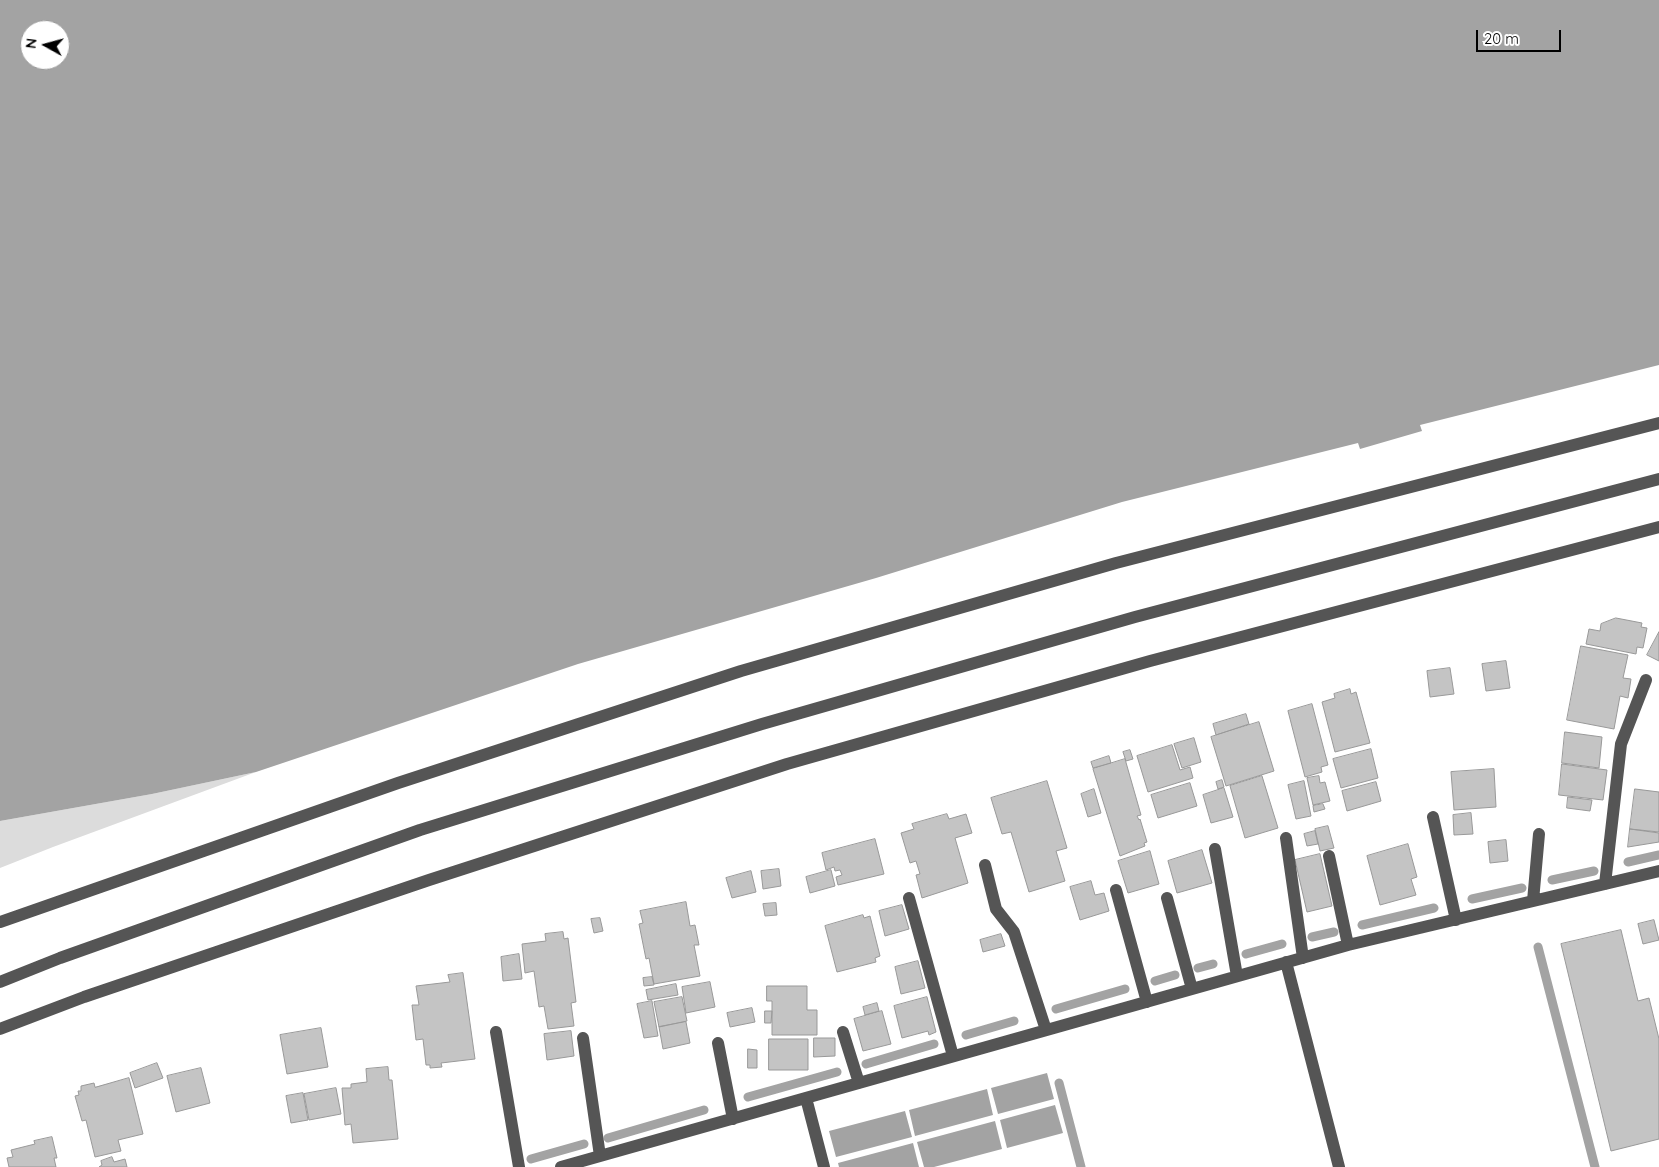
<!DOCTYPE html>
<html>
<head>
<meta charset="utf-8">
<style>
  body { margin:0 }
  #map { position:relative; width:1659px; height:1167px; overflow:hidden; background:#fff; font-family:Quicksand,sans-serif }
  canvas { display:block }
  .north { position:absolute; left:20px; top:20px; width:50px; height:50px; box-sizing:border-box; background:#fff; border:1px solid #999; border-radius:50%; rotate:277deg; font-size:14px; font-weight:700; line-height:20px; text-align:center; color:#000 }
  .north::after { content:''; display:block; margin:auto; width:18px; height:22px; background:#000; clip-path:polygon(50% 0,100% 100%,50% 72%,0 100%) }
  .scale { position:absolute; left:1476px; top:30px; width:85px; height:22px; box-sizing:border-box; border:2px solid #000; border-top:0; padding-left:6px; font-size:15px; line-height:18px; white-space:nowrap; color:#000; -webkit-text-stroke:4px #fff; paint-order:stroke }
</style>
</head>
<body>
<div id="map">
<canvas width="1659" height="1167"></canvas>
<div class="north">N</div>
<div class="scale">20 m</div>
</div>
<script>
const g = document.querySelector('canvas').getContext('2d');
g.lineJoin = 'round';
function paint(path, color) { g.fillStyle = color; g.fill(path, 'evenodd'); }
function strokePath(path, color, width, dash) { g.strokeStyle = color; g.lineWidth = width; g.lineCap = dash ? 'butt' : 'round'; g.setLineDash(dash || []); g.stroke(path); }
paint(new Path2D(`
  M256 772 53 847 0 868V821L152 794Z`), '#dcdcdc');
paint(new Path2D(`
  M0 0H1659V365L1420 425 1422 431 1360 449 1358 443 1122 502 876 578 578 664 256 772 152 794 0 821ZM30 30H60V60H30Z
  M1047 1073 1054 1099 998 1114 991 1088Z
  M987 1089 993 1115 915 1136 909 1110Z
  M1055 1105 1063 1133 1007 1148 1000 1120Z
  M905 1111 912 1137 836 1157 829 1131Z
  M995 1121 1002 1149 934 1167H924L917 1142Z
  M913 1143 919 1167H839L838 1163Z`), '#a3a3a3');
strokePath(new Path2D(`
  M1628 862 1659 855
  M1552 880 1594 871
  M1472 899 1522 888
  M1362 925 1434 908
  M1312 937 1334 932
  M1538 947 1595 1167
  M1246 954 1282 944
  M1198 968 1213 964
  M1155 981 1175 975
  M1056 1009 1125 989
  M966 1035 1014 1021
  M866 1064 934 1044
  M1059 1083 1081 1167
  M748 1097 837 1072
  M608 1138 704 1110
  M531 1159 584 1144`), '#a3a3a3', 9);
const building = new Path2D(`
  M1616 618 1642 623 1641 627 1647 628 1643 648 1637 647 1636 654 1586 644 1589 629 1600 631 1601 624Z
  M1659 632V661L1647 655Z
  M1581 646 1628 655 1623 678 1631 679 1628 698 1620 696 1614 729 1567 720Z
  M1506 661 1510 688 1486 691 1482 664Z
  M1450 668 1454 694 1430 697 1427 671Z
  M1350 689 1351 694 1356 692 1370 743 1335 752 1322 702 1335 698 1334 694Z
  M1312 704 1328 765 1321 767 1322 772 1305 777 1288 711Z
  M1246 714 1249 724 1216 735 1213 724Z
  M1259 722 1274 771 1226 786 1211 737Z
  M1565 732 1602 737 1599 768 1562 763Z
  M1194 738 1201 762 1182 768 1174 744Z
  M1172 745 1180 770 1190 767 1193 778 1148 792 1137 756Z
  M1371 749 1378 778 1341 788 1333 759Z
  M1130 750 1133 759 1126 761 1123 752Z
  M1109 756 1111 763 1093 768 1091 762Z
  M1125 759 1141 815 1137 816 1139 820 1140 819 1147 842 1144 843 1145 846 1120 856 1093 769Z
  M1562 764 1607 770 1603 800 1559 795Z
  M1494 769 1496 807 1454 810 1451 772Z
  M1262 776 1278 828 1245 838 1230 786Z
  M1319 776 1320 783 1325 782 1330 801 1313 805 1307 778Z
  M1222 780 1224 787 1218 789 1216 782Z
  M1047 781 1067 848 1056 851 1065 881 1029 892 1011 832 1002 834 991 798Z
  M1304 781 1311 816 1296 819 1288 785Z
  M1376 782 1381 801 1347 811 1342 791Z
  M1190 783 1197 806 1158 818 1151 795Z
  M1224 788 1233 817 1211 823 1203 795Z
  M1094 789 1101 813 1088 817 1081 794Z
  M1635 789 1659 792V832L1630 829Z
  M1568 797 1592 800 1590 811 1567 808Z
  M1323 804 1325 809 1314 812 1313 806Z
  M1471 813 1473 834 1454 835 1453 815Z
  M947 814 949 819 966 814 972 833 955 838 968 883 922 898 916 875 920 874 916 861 910 863 901 833 914 829 912 824Z
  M1328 826 1334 848 1320 851 1315 829Z
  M1630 829 1659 833V842L1628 847Z
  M1315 831 1318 844 1307 846 1304 834Z
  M875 839 884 874 838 885 836 877 842 875 840 870 835 871 834 867 826 870 822 853Z
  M1506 840 1508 861 1490 863 1488 842Z
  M1408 844 1417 877 1411 879 1416 895 1380 905 1367 856Z
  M1202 850 1212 883 1177 893 1168 861Z
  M1150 851 1159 884 1128 893 1118 861Z
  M1320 854 1332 906 1307 912 1295 860Z
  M779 869 781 886 763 889 761 871Z
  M831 870 835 886 810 893 806 877Z
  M751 871 756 892 732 898 726 878Z
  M1091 881 1095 895 1104 893 1109 911 1080 920 1070 887Z
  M686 902 690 926 695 925 699 945H694L700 976 654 984 649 958 646 959 639 924 643 923 640 911Z
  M776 903 777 915 765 916 763 904Z
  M902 905 909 929 885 936 879 911Z
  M863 915 864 918 870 916 880 956 875 958 876 962 837 972 825 926Z
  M600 918 603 931 594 933 591 919Z
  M1654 920 1659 940 1643 944 1638 924Z
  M1621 930 1638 1001 1649 998 1659 1039V1139L1611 1151 1561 944Z
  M563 932 564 939 568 938 576 1002 571 1003 574 1026 548 1029 544 1006 539 1007 534 971 525 973 522 944 546 941 545 934Z
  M1001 934 1005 946 983 952 980 940Z
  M519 954 522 979 503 981 501 957Z
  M918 961 925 988 901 994 895 967Z
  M463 973 475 1059 441 1063 442 1067 430 1068V1065H426L423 1039 416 1040 412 1005H419L416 986 450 982 448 975Z
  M652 977 654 985 644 986 643 978Z
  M710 982 715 1007 686 1013 682 987Z
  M676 984 678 995 648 1000 646 990Z
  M767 986H807V1010H817V1035H772V1001H767Z
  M682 997 687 1021 659 1027 654 1002Z
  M927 997 936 1032 929 1035 928 1031 902 1038 894 1006Z
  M652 1001 658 1036 644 1038 637 1004Z
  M877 1003 879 1011 865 1015 863 1007Z
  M752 1008 755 1022 730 1027 727 1013Z
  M765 1011H772L771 1023H765Z
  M882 1011 891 1044 863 1051 854 1019Z
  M686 1022 690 1043 663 1049 659 1027Z
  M321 1028 328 1067 287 1074 280 1035Z
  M571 1031 574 1056 547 1060 544 1034Z
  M814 1038H835V1056L814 1057Z
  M769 1039H808V1070H769Z
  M748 1049 757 1050V1068H748Z
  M157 1063 163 1078 135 1088 130 1073Z
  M388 1067 389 1080H392L398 1139 353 1143 351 1124 345 1125 342 1088H351V1084L367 1082 366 1069Z
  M201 1068 210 1103 176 1112 167 1076Z
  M129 1078 143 1134 118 1140 121 1151 95 1157 86 1120 82 1121 75 1096 79 1095 78 1091H81V1086L94 1083 95 1087Z
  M336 1088 341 1114 309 1120 304 1094Z
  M303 1093 308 1120 291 1123 286 1096Z
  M52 1137 57 1158H54L56 1167H9L7 1158 13 1157 11 1150 35 1144 34 1141Z
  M112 1157 114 1162 125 1159 127 1167H99L102 1165 101 1161Z`);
paint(building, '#c4c4c4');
strokePath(building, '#999', 1);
strokePath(new Path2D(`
  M1433 817 1456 920
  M1286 838 1303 958
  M1215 849 1237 976
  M1329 856 1348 945
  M985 865 996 909 1014 932 1046 1030
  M1605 884 1621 744 1646 680
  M1116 890 1147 1002
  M909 898 953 1056
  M1167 898 1192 989
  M1533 901 1539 834
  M0 922 398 783 741 671 1116 563 1659 423
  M1286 962 1339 1167
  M0 982 60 958 420 830 762 724 1135 617 1659 479
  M0 1029 84 997 429 880 787 764 1150 661 1659 527
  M496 1032 519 1167
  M843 1032 859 1083
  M583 1038 600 1156
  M718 1043 733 1119
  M806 1098 824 1167
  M561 1167 1348 945 1659 871`), '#555', 12);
</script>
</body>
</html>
